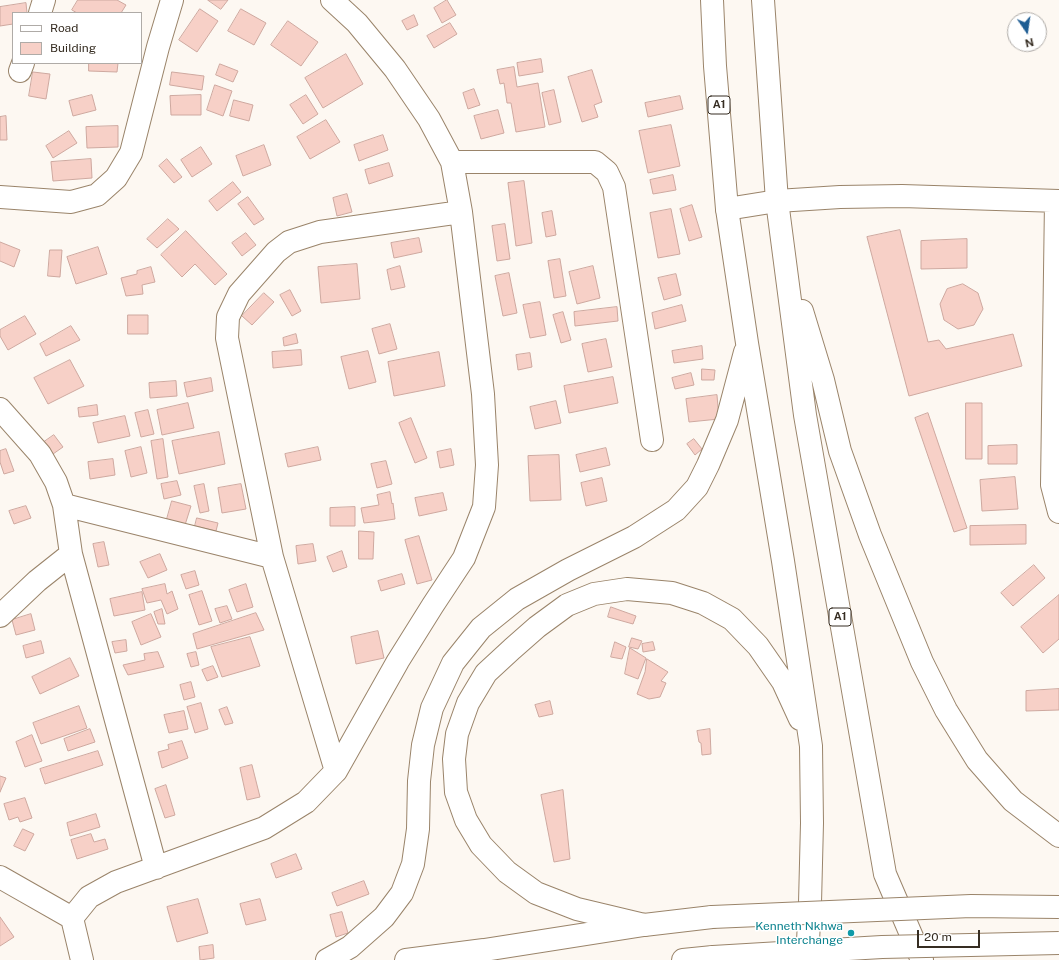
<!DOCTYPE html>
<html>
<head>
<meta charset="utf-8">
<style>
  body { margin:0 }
  #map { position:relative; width:1059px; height:960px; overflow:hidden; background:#fdf8f2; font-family:"Public Sans",sans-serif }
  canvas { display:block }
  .legend { position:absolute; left:12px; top:12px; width:130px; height:52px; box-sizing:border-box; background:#fff; border:1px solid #afaba7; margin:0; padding:5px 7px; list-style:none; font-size:12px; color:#362d22 }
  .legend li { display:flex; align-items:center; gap:8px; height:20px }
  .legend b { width:20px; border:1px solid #afaba7 }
  .north { position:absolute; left:1007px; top:12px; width:40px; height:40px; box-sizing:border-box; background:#fff; border:1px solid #afaba7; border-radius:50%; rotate:167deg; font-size:11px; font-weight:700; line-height:16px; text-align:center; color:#362d22 }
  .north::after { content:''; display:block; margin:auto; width:14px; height:18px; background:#1e5d93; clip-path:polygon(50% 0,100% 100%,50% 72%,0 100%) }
  .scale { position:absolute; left:917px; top:930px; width:63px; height:18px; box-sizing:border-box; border:2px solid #362d22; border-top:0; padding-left:5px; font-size:12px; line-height:14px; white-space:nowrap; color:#362d22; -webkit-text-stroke:3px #fff; paint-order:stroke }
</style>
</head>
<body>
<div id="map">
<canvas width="1059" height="960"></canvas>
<ul class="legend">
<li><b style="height:5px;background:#fff"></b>Road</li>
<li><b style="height:11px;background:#f7d0c7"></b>Building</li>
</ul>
<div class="north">N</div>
<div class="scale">20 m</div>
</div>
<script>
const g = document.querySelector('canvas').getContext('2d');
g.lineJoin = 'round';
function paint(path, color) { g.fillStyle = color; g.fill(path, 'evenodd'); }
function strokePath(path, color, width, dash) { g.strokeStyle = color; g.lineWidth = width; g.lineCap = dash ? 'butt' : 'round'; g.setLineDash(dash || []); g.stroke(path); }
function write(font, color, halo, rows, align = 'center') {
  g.font = font + ' "Public Sans",sans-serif'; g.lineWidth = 3; g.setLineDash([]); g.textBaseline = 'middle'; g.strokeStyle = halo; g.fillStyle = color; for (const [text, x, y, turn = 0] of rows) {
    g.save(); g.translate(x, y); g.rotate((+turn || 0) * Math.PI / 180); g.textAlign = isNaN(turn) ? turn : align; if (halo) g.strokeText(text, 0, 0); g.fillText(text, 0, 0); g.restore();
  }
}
const building = new Path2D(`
  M78 0H117L126 5 121 13H77L72 10Z
  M208 0H228L221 9Z
  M447 0 456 15 442 23 434 8Z
  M26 3 27 13H13V24L0 26V7Z
  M200 9 218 21 197 52 179 40Z
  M241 9 266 23 254 45 228 31Z
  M414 15 418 25 407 30 402 21Z
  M288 21 318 42 301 66 271 45Z
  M450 23 457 34 434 48 427 36Z
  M346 54 363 84 323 108 305 78Z
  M541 59 543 72 519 76 517 63Z
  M89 63H118L117 72 89 71Z
  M220 64 238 71 233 82 216 75Z
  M514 67 517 87 538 83 545 127 516 132 511 103H507L504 83 500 84 497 70Z
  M592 70 602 102 594 105 598 117 582 122 568 77Z
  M33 72 50 74 46 99 29 96Z
  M172 72 204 76 202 90 170 85Z
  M215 85 232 91 223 116 207 110Z
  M474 89 480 105 468 109 463 93Z
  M554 90 561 122 549 125 542 93Z
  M92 95 96 110 73 116 69 101Z
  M201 95V115H171L170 96Z
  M306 95 318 114 303 124 290 105Z
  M680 96 683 109 648 117 645 103Z
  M234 100 253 105 249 121 230 116Z
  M498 110 504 133 481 139 474 116Z
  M6 116 7 140H0V117Z
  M326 120 340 142 310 159 297 137Z
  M671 125 680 166 648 173 639 131Z
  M118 126V147L87 148 86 127Z
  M69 131 77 143 53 158 46 146Z
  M383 135 388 150 359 161 354 145Z
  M264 145 271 165 243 176 236 156Z
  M201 147 212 164 192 177 181 160Z
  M91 159 92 178 53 181 51 162Z
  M167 159 182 177 174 183 159 166Z
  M389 163 393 176 369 184 365 170Z
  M673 175 676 190 653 194 650 180Z
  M524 181 532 243 516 246 508 183Z
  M233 182 241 192 217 211 209 201Z
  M347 194 352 212 337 216 333 198Z
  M248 197 264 219 254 225 238 204Z
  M692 205 702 237 689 241 680 209Z
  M671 209 680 254 658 258 650 213Z
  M552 211 556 235 546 237 542 213Z
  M168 219 179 229 157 248 147 239Z
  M505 224 510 259 497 261 492 226Z
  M900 230 928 342 939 340 946 349 1013 334 1022 366 909 396 867 237Z
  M186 231 227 274 215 285 195 264 182 277 161 255Z
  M246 233 256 245 242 256 232 243Z
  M419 238 422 252 394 258 391 243Z
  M967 239V268L921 269V241Z
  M0 242 20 250 14 267 0 261Z
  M98 247 107 274 76 284 67 257Z
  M50 250H62L60 277 48 276Z
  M560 259 566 296 554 298 548 261Z
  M357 264 360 299 321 303 318 267Z
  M400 266 405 287 391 290 387 270Z
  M593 266 600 298 577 304 569 272Z
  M151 267 155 282 142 285 143 294 126 296 121 278 137 274V271Z
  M509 273 517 313 503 316 495 276Z
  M676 274 681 295 664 300 658 278Z
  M963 284 978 293 983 309 974 325 958 329 944 320 940 304 947 289Z
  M290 290 301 311 292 316 280 295Z
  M264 293 274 302 252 325 242 316Z
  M540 302 546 335 530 338 523 305Z
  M682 305 686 321 655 329 652 313Z
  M617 307 618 321 575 326 574 312Z
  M563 312 571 340 561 343 553 315Z
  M128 315H148V334H128Z
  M25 316 36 334 8 350 0 336V330Z
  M390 324 397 349 379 354 372 329Z
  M71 326 80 340 46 356 40 344Z
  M296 334 298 343 284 346 283 338Z
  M606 339 612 367 588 372 582 344Z
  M702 346 703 359 674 363 672 351Z
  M301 350 302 365 273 368 272 352Z
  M368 351 376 382 349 389 341 357Z
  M439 352 445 386 394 396 388 362Z
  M530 353 532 367 518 370 516 355Z
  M70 360 84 386 48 404 34 378Z
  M702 369 715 370 714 380H702Z
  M691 373 694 385 675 389 672 378Z
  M613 377 618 403 569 413 564 386Z
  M211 378 213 391 187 397 184 383Z
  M176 381 177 396 150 398 149 383Z
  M717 395 719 419 689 422 686 399Z
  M556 401 561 423 535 429 530 407Z
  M188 403 194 428 162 435 157 410Z
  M966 403H982V459H966Z
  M97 405 98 415 79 417 78 408Z
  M148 410 154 434 141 437 135 413Z
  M928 413 967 528 954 532 915 418Z
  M125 416 130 436 98 443 93 423Z
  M411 418 427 458 415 463 399 423Z
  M219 432 225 464 179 474 172 441Z
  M54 435 63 447 53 454 44 442Z
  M163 439 168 477 157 479 151 441Z
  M694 439 702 449 695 455 687 444Z
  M1017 445V464H988V446Z
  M141 447 147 473 131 477 125 451Z
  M318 447 321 460 288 467 285 454Z
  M606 448 610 465 580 472 576 455Z
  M6 449 14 471 4 474 0 462V451Z
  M451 449 454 465 440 468 437 452Z
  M559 455 561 500 530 501 528 456Z
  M113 459 115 475 90 479 88 462Z
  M386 461 392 484 377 488 371 464Z
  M1015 477 1018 509 982 511 980 480Z
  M602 478 607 501 586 506 581 483Z
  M177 481 181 495 164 499 161 484Z
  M204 484 209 511 200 513 194 486Z
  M241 484 246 509 222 513 218 488Z
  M390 492 392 504 393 503 395 519 382 521 364 523 361 508 379 505 377 495Z
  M443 493 447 510 419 516 415 498Z
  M172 501 191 506 185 525 167 519Z
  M26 506 31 518 14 524 9 511Z
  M355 507V526H330V508Z
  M197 518 218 523 216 531 195 526Z
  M1026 525V544L970 545V526Z
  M359 531 374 532 373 559H359Z
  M419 536 432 580 417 584 405 540Z
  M104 542 109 565 98 567 93 544Z
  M313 544 316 561 298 564 296 546Z
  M342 551 347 567 333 572 327 557Z
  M160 554 167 570 148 578 140 562Z
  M1034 565 1045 578 1013 606 1001 593Z
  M195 571 199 585 186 589 181 575Z
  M402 574 405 584 381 591 378 581Z
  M165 584 167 594 172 591 178 609 167 614 161 600 147 603 142 589Z
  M246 584 253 607 237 612 229 590Z
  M202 591 212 621 199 625 189 595Z
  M142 592 145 610 114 616 110 599Z
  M1059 595V639L1043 653 1021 627Z
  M227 606 232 619 220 623 215 609Z
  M611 607 636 616 633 624 608 617Z
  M162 609 165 624H158L154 612Z
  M256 613 264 630 197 649 193 634Z
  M31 614 35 630 16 635 12 620Z
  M151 614 161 637 141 645 132 622Z
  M378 631 384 658 356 664 351 637Z
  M250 637 260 666 222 677 211 647Z
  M632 638 642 641 638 649 629 647Z
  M126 640 127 651 115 653 112 642Z
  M41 641 44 653 26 658 23 646Z
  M615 642 626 647 622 659 611 657Z
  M653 642 655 650 643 652 642 644Z
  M630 648 646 658 638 679 625 674Z
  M158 652 164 667 128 675 123 665 145 660 144 654Z
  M196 652 199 665 191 667 187 654Z
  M70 658 79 676 40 694 32 677Z
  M647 659 668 672 661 681 666 683 660 697 649 699 637 694 645 672Z
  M213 666 218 677 207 681 202 670Z
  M191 682 195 697 184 700 180 685Z
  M1059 689V710L1026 711V691Z
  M550 701 553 714 539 717 535 705Z
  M201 703 208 729 195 733 187 707Z
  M79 706 87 728 41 744 33 723Z
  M227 707 233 723 225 725 219 710Z
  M184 711 188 729 169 733 164 715Z
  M90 729 95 742 68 751 64 739Z
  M710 729 711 754 702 755 701 743 699 742 697 731Z
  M32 735 42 761 25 767 16 742Z
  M182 741 188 758 162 768 158 752 169 749 168 745Z
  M98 751 103 765 45 784 40 769Z
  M252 765 260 797 247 800 240 768Z
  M0 776 6 778 0 792Z
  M166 785 175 815 165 818 155 789Z
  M563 790 570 859 554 862 541 795Z
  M25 798 32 818 20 822 18 817 9 820 4 804Z
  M96 814 100 827 70 836 67 823Z
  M23 829 34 834 25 851 14 846Z
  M91 834 94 842 105 839 108 849 77 859 71 840Z
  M296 854 302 869 276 878 271 864Z
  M364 881 369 894 337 906 332 893Z
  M198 899 208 933 177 942 167 907Z
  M260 899 266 920 246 925 240 904Z
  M342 912 348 933 336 937 330 915Z
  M0 917 14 937 0 946Z
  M213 945 214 958 200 960 199 947Z`);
paint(building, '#f7d0c7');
strokePath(building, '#cea89f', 1);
const minor = new Path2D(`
  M40 13 44 0
  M20 71 23 63
  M452 162H595L607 172 614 187 652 440
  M0 197 71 202 97 195 116 178 131 153 158 47 172 0
  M1056 201 1052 485 1059 512
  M727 209 777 201 840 197 902 196 1059 201
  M0 409 40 454 56 482 64 505 71 554 156 868
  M64 505 272 557
  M0 616 37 581 71 554
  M336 771 272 557 227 338 228 317 239 294 276 252 289 242 320 232 461 212
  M0 877 72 918 82 960
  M72 918 89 897 116 882 264 828 306 802 336 771 398 661 433 605 464 558 484 507 487 465 483 394 461 212 452 162 429 119 395 69 357 23 332 0`);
const secondary = new Path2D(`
  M406 960 484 950 644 925`);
const trunk = new Path2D(`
  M712 0 715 66 727 209 747 343 783 561 811 746 812 823 810 903 807 960
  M763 0 777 201 805 415 885 874 922 960
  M802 311 823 380 840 451 870 535 922 662 946 710 977 760 1013 801 1059 836
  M712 917 644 925 577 909 536 893 507 872 481 845 466 820 456 792 454 759 457 734 468 703 486 673 512 649 537 627 567 605 594 594 627 589 672 593 703 603 732 619 758 646 783 682 800 719
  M327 960 350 947 384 917 402 893 413 864 418 829 419 781 423 745 432 708 453 663 481 628 517 599 568 570 634 537 676 510 697 487 708 465 727 420 745 352
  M683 960 713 957`);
strokePath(minor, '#9a846a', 24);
strokePath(secondary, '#9a846a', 24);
strokePath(trunk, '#9a846a', 24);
strokePath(minor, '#fff', 22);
strokePath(secondary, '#fff', 22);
strokePath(trunk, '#fff', 22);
const trunkBridge = new Path2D(`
  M712 917 971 906 1059 907
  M713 957 882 947 1059 943`);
strokePath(trunkBridge, '#9a846a', 24, []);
strokePath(trunkBridge, '#fff', 22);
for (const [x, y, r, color] of [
  [851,933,4,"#0f9aa8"]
]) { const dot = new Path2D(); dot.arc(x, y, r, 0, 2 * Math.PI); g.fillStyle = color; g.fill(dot); strokePath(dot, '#fff', 1.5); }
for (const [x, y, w] of [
  [719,105,22],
  [840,617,22]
]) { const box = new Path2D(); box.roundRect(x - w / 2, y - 9, w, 18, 3); g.fillStyle = '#fff'; g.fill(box); strokePath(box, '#362d22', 1); }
write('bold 11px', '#362d22', null, [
  ["A1",719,105],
  ["A1",840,617]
]);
write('12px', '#0d838f', '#fff', [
  ["Kenneth Nkhwa",843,926],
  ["Interchange",843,940]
], 'right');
</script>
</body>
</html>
